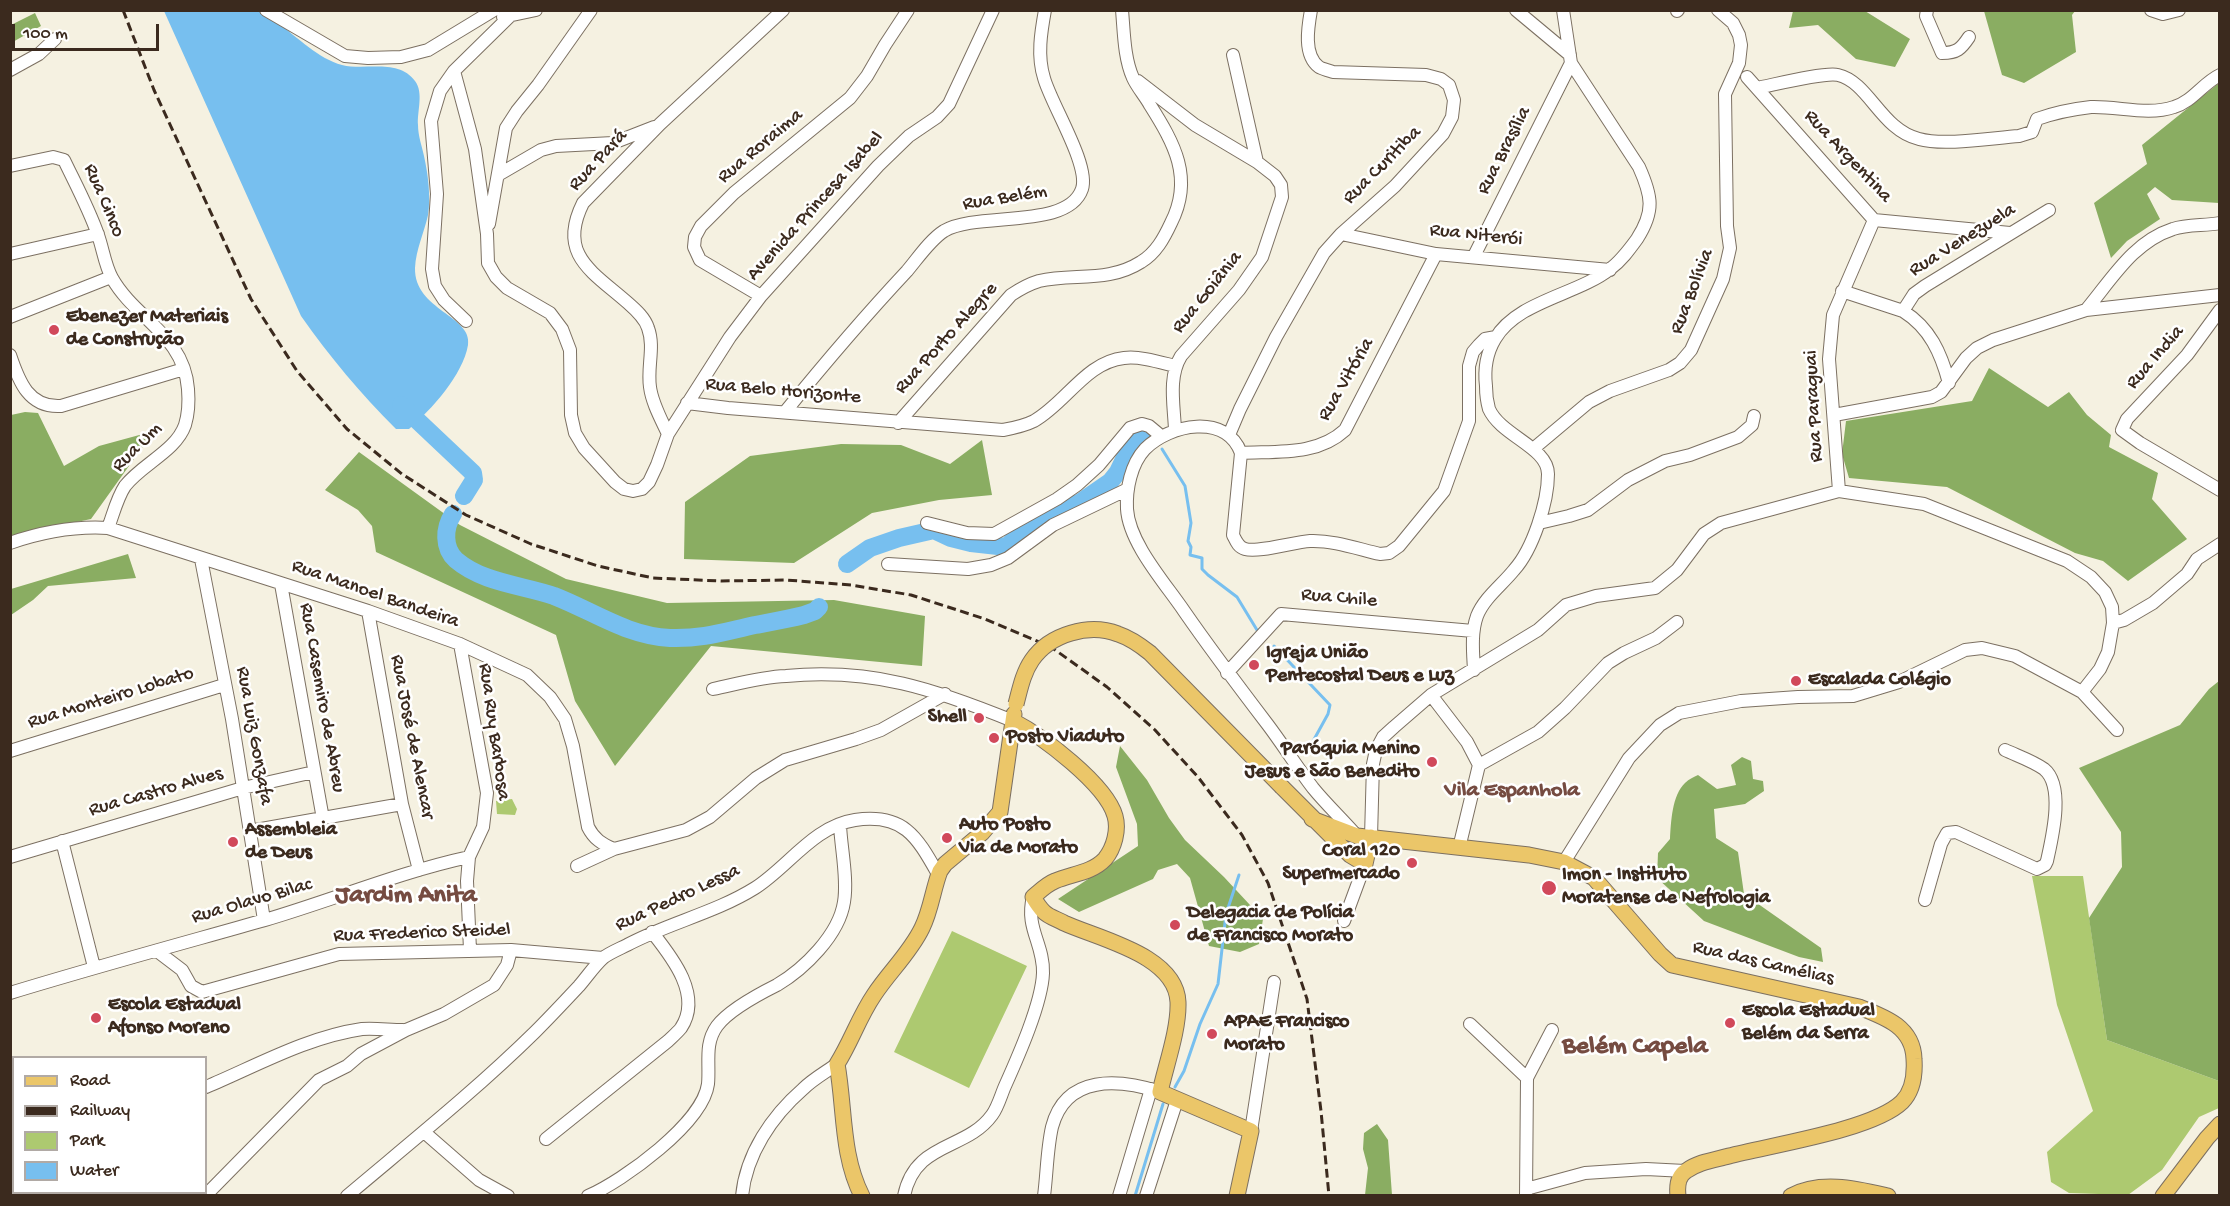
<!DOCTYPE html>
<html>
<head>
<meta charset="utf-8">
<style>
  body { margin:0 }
  #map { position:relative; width:2230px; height:1206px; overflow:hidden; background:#f5f1e1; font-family:"Gochi Hand",sans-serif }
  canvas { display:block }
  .frame { position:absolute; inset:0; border:12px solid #3b2a1e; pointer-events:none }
  .legend { position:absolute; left:12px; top:1056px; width:195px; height:138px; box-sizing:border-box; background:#fff; border:2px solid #b1aaa5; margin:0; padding:8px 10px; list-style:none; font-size:18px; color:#3b2a1e }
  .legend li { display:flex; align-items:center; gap:12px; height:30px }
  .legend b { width:30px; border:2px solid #b1aaa5 }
  .scale { position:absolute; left:12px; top:24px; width:147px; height:27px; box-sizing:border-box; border:3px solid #3b2a1e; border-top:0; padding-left:8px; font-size:18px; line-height:21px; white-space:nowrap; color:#3b2a1e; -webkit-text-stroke:4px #fff; paint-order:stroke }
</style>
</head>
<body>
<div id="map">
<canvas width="2230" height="1206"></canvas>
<div class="frame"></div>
<ul class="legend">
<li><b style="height:8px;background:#ebc669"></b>Road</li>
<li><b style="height:8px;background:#3b2a1e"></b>Railway</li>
<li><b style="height:16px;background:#adc970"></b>Park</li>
<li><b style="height:16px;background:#77bfef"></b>Water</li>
</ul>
<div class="scale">100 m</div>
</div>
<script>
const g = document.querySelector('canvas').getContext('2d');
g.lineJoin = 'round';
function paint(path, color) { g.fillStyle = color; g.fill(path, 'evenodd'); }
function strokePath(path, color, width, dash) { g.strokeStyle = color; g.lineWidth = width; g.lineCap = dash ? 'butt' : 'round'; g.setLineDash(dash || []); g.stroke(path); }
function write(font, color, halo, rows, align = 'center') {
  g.font = font + ' "Gochi Hand",sans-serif'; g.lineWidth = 5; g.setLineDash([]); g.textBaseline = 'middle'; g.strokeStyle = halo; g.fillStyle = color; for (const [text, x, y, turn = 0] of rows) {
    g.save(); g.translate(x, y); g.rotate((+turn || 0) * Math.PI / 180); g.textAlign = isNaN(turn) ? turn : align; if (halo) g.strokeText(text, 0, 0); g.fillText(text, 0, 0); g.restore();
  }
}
paint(new Path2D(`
  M512 799 517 809 515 815 497 814 496 801Z
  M2032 876H2083L2107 1040 2219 1081V1108L2199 1117 2162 1170 2128 1195 2069 1193 2051 1182 2047 1152 2093 1111 2057 1005Z
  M952 931 1027 966 969 1088 894 1052Z`), '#adc970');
paint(new Path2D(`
  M1793 11H1865L1910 39 1895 67 1856 59 1818 25 1789 28Z
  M1984 11H2075L2072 15 2076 52 2024 83 2002 75Z
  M35 13 41 26 11 43V25Z
  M2219 83V203L2172 200 2155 187 2147 194 2160 219 2127 241 2111 258 2094 203 2147 164 2142 145Z
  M1989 368 2048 407 2069 392 2087 415 2111 435 2109 447 2158 473 2152 499 2187 539 2128 581 2103 561 2075 553 1947 487 1849 478 1842 454 1846 421 1972 401Z
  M25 412 38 413 64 466 99 446 154 431 91 519 11 536V415Z
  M982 440 992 495 939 500 872 513 794 563 684 559 685 502 750 456 841 444 901 445 950 464Z
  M359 452 460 525 566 579 667 603 834 600 925 616 922 666 711 646 615 766 575 701 556 635 376 552 372 526 358 510 325 490Z
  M128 554 136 578 48 586 33 600 11 615V589Z
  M2219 681V1081L2107 1040 2089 918 2122 867 2121 832 2079 768 2180 725 2209 689Z
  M1120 746 1147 780 1169 818 1185 840 1224 877 1263 919 1259 944 1240 952 1209 946 1190 878 1177 864 1158 870 1153 879 1079 912 1058 899 1138 846 1137 824 1116 767Z
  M1742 757 1751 761 1753 779 1763 781 1764 791 1745 804 1714 809 1716 838 1738 852 1744 894 1821 948 1823 962 1799 957 1704 921 1657 878 1658 853 1670 839C1671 822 1672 795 1685 783 1689 779 1694 777 1698 775L1717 789 1736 785 1731 765Z
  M1377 1124 1388 1140 1392 1195H1365L1368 1168 1363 1149 1364 1133Z`), '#8aad62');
paint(new Path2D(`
  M164 11C186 11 209 11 232 11 240 11 251 9 259 11 266 13 272 19 278 23 297 37 319 59 342 65 365 71 398 58 415 81 424 93 417 111 418 125 418 136 422 146 424 156 428 174 431 197 428 215 424 233 416 249 415 268 414 310 473 316 468 345 463 375 431 410 409 429H396C360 393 330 357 301 316Z`), '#77bfef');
strokePath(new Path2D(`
  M1162 449 1185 486 1191 523 1188 541 1191 547 1190 555 1202 558V569L1208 575 1237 597 1257 630
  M1274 646 1330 705 1328 714 1306 754
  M1175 1087 1184 1071 1200 1024 1218 984 1226 914 1239 875
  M1135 1196 1163 1104`), '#77bfef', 3);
strokePath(new Path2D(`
  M401 405 473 473 474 480 464 496
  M453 514C444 528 443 548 456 560 483 583 522 585 554 596 593 611 627 636 670 638 703 639 723 632 755 625 771 622 788 619 804 615L815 611 819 607
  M847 564 870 548 899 538 934 530 951 538 971 543 1007 547 1025 526 1081 502 1110 482 1118 472 1134 439 1139 435H1149`), '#77bfef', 18);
const minor = new Path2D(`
  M266 10 345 56 368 58 401 57 428 50 494 10
  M1516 10 1570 55
  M1927 10 1926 16 1942 53C1957 53 1961 49 1969 37
  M2151 10 2163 14 2179 10
  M1677 11 1678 10
  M503 17 536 10
  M1233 55 1257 162
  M10 70 39 54 55 39
  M454 71 475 149 487 234 488 263 496 277 507 288 550 313 562 329 570 350 571 415 575 433 584 448 615 482 624 489 633 491 642 489 649 482 657 465 668 434 730 337 761 296 878 166 909 136 937 117 949 104 993 10
  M1747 77 1874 220 2010 233
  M1138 81 1195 125 1257 162 1275 176 1281 185 1282 197 1262 257 1239 290 1181 356C1168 377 1174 405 1175 430
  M1757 88C1773 85 1824 72 1838 75 1869 82 1881 130 1919 139 1944 146 1991 138 2019 136L2032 132 2037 119C2054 113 2073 109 2091 107 2118 106 2148 116 2174 107 2192 102 2203 83 2220 75
  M10 166 53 157 64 160C76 185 89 209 98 235 103 249 105 266 112 278 135 319 184 335 188 389 189 401 189 412 185 425 176 451 142 464 125 486 117 498 113 515 108 528
  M498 175 541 150 556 146 613 143 654 127
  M489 224 506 128 517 111 538 85 591 10
  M1341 234 1436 254 1610 270
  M10 254 98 234
  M1474 256 1571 63
  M1842 291 1903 311C1930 328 1941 353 1949 383
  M761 296 700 260 694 247 695 237 701 226 734 193 850 98 867 76 885 45 908 10
  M2086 310C2112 279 2133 242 2173 229 2187 224 2205 226 2220 223
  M2220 310 2187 355 2127 419 2122 430 2140 443 2220 490
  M1903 311 1914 294 1925 286 2049 210
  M10 317 111 277
  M466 321 444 300 435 286 432 269 437 194 431 121 440 91 454 71 509 17
  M10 355C19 382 29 408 61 406L184 369
  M687 403 728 408 1003 430C1014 428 1024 426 1034 421 1066 403 1086 362 1124 358 1140 356 1159 362 1175 366
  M785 412C824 364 864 317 907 271 918 258 930 240 944 231 978 211 1068 230 1082 189 1090 165 1051 104 1044 78 1037 56 1041 32 1045 10
  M1834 415 1932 397 1941 392 1966 358 1977 348 1993 340 2086 310 2220 295
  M898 423 1011 295C1020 289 1029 284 1039 281 1074 273 1108 283 1141 262 1156 253 1164 238 1171 223 1194 178 1174 143 1150 105 1145 96 1137 87 1133 78 1124 58 1124 32 1122 10
  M668 434C661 419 652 403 650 387 647 367 655 347 648 328 645 318 636 310 628 303 593 272 557 255 583 203L660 124 783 10
  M1229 435 1240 409 1276 337 1324 253 1341 234 1395 186 1443 134 1452 117 1454 100 1449 85 1441 79 1426 75 1333 72C1328 70 1322 69 1319 67 1303 55 1308 27 1311 10
  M1533 449 1589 402 1610 391 1669 370 1680 363 1691 350 1723 279 1730 248 1727 226 1725 94 1739 63 1741 45 1739 35 1733 23 1718 10
  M1241 453C1277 451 1317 456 1345 430L1436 254
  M1839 491 1829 359 1833 315 1874 220
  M927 523 967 533 994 534 1057 499 1077 485 1099 465 1130 428 1142 424 1149 426 1161 436
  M1539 523 1569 516 1588 510 1628 480 1665 461 1690 455 1738 437 1752 425 1754 416
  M10 543C42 532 75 526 108 528L368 611 460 644 527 675 550 697 565 719 573 746 588 827C594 839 602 844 614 849
  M201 559 232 719 264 920
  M888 564 968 569 991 565 1008 558 1053 525 1128 489
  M281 584 323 819
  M368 611 402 804 419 870
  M2113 623 2124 620 2153 603 2187 574 2197 559 2220 544
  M460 644 487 793 483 827 469 857 467 881 470 950
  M1474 670C1473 652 1471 633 1477 616 1484 598 1502 585 1514 570 1533 549 1548 502 1548 474 1548 447 1501 436 1489 409 1487 402 1486 394 1486 386 1484 369 1486 354 1495 339 1517 301 1577 295 1610 269 1621 261 1629 250 1637 239 1655 211 1652 196 1639 167L1571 63 1563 10
  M1227 673 1281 614 1473 631
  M713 689C737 684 761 677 786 676 873 668 934 689 1013 721
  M2082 692 2117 730
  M1431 695 1467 742 1479 765 1459 848
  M10 751 224 685
  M1479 765 1538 732 1565 708 1608 663 1624 653 1656 638 1677 622
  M250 831 402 804
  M1356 835C1342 819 1326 804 1313 788 1297 767 1283 745 1268 725 1239 687 1211 650 1184 611 1165 583 1129 543 1127 509 1126 489 1131 464 1145 449 1170 424 1226 413 1241 453L1233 535C1236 541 1238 547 1245 549 1258 553 1294 542 1310 541 1333 540 1358 549 1380 554L1389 553 1399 546 1444 491 1469 421V366L1473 352 1479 345 1485 339 1496 337
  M1371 837 1373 764 1376 750 1383 737 1394 727 1431 695 1538 630 1566 605 1596 596 1655 588 1677 570 1704 534 1721 523 1839 491 1924 504 2067 561 2091 577 2105 592 2112 607 2113 623 2108 652 2100 669 2082 692 2015 656 1982 648 1965 650 1899 682 1853 696 1798 697 1741 701 1679 713 1660 725 1629 758 1564 862
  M62 841 94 967
  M10 857 243 788 314 772
  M577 866 614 849 686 830 710 817 756 778 785 760 856 739 881 730 945 694
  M1925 900 1941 844 1947 833 1956 832 2037 869 2045 865 2047 861C2052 838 2065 786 2044 769 2033 761 2018 756 2005 750
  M1344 921 1365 864
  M157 951 182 970 191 986 202 992 339 954 511 950 603 958
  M10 993C95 967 180 944 265 920 333 900 400 872 469 857
  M1470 1024 1527 1078
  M206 1087C256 1066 307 1037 362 1029 375 1028 390 1030 403 1030
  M10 1099 14 1098
  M1251 1131 1274 982
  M424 1132 479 1180 508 1196
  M546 1139 668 1041C672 1037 677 1033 681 1028 703 995 671 956 652 932
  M10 1161 14 1153
  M1526 1189 1585 1173 1646 1169 1685 1171
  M205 1196 319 1080 347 1066 361 1054 406 1030 444 1014 494 985 507 965 511 950
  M347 1196C411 1142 476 1090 535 1032 550 1017 565 1001 579 986 587 977 594 966 603 958 609 953 619 949 627 945 668 923 715 913 755 888 788 867 814 826 855 820 904 813 917 837 938 874
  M588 1196C623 1181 703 1123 708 1084 710 1063 704 1044 717 1026 729 1010 759 994 777 985 804 969 839 935 844 902 848 879 841 848 840 825
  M742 1196C746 1154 772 1116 803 1089 813 1079 826 1072 837 1064
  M904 1196C915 1141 966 1151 992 1115 998 1107 1001 1095 1005 1086 1018 1057 1042 1003 1043 973 1044 944 1025 928 1033 897
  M1044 1196C1047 1173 1047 1149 1052 1127 1066 1074 1119 1079 1160 1092
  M1119 1196 1151 1089
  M1146 1196 1177 1100
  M1526 1196 1527 1078 1552 1030`);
const major = new Path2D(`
  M1013 721C1042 736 1106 784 1115 816 1119 830 1114 848 1105 859 1092 873 1071 874 1055 881 1047 884 1040 891 1033 897 1036 902 1040 908 1044 912 1049 917 1057 919 1064 923 1099 939 1176 955 1178 1002 1179 1029 1166 1065 1160 1092L1251 1131 1237 1196
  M1282 787 1350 855 1365 864 1371 837
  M1312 819 1357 836 1529 855 1564 862 1594 878 1660 954 1672 965 1859 1007C1885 1017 1913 1027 1914 1059 1915 1074 1913 1091 1902 1102 1873 1130 1771 1145 1729 1156 1714 1160 1698 1162 1686 1171 1678 1176 1677 1187 1678 1196
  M862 1196C841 1155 845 1108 837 1064 851 1042 859 1017 874 995 889 972 910 953 922 928 931 910 933 889 940 871L945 864 982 833 1000 812 1014 714
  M1791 1196C1821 1180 1857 1189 1888 1196
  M2163 1196 2207 1138 2220 1124`);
strokePath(minor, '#7c7062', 14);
strokePath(major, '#7c7062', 17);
strokePath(minor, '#fff', 12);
strokePath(major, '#ebc669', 15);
strokePath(new Path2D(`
  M123 10 154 90 251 299 297 371 347 429 402 474 466 515 531 544 598 566 653 578 721 581 786 580 851 585 911 595 985 619 1051 647 1107 687 1155 730 1198 777 1242 835 1268 883 1307 999 1321 1111 1329 1196`), '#3b2a1e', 3, [9, 4.5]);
const majorBridge = new Path2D(`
  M1016 704C1020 689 1023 673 1032 660 1050 634 1089 623 1118 634 1130 638 1140 645 1150 653L1282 787`);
strokePath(majorBridge, '#7c7062', 17, []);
strokePath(majorBridge, '#ebc669', 15);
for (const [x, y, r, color] of [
  [54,330,6,"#d1495b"],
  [1254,665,6,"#d1495b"],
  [1796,681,6,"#d1495b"],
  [979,718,6,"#d1495b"],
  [994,738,6,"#d1495b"],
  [1432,762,6,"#d1495b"],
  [947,838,6,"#d1495b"],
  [233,842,6,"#d1495b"],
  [1412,863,6,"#d1495b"],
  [1549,888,8,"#d1495b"],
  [1175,925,6,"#d1495b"],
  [96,1018,6,"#d1495b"],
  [1730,1023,6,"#d1495b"],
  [1212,1034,6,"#d1495b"]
]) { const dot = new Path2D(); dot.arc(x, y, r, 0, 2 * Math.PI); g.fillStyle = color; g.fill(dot); strokePath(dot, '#fff', 2); }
write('20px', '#3b2a1e', '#fff', [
  ["Rua Roraima",761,147,-40],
  ["Rua Brasília",1505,151,-63],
  ["Rua Argentina",1847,157,47],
  ["Rua Pará",599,161,-47],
  ["Rua Curitiba",1383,166,-45],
  ["Rua Belém",1005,199,-9],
  ["Rua Cinco",103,201,67],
  ["Avenida Princesa Isabel",816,207,-48],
  ["Rua Niterói",1476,236,6],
  ["Rua Venezuela",1963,241,-32],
  ["Rua Bolívia",1693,292,-69],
  ["Rua Goiânia",1208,293,-51],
  ["Rua Porto Alegre",947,339,-48],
  ["Rua India",2156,358,-49],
  ["Rua Vitória",1347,380,-60],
  ["Rua Belo Horizonte",783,392,5],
  ["Rua Paraguai",1815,406,-93],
  ["Rua Um",138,448,-45],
  ["Rua Manoel Bandeira",375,595,19],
  ["Rua Chile",1339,599,5],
  ["Rua Casemiro de Abreu",321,698,80],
  ["Rua Monteiro Lobato",111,699,-17],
  ["Rua Ruy Barbosa",493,732,82],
  ["Rua Luiz Gonzafa",253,736,80],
  ["Rua José de Alencar",411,737,79],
  ["Rua Castro Alves",156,793,-16],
  ["Rua Pedro Lessa",678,899,-25],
  ["Rua Olavo Bilac",252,902,-16],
  ["Rua Frederico Steidel",422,934,-2],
  ["Rua das Camélias",1763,964,13]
]);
write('bold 20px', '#3b2a1e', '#fff', [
  ["Ebenezer Materiais",66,318],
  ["de Construção",66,341],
  ["Igreja União",1266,654],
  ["Pentecostal Deus e Luz",1266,677],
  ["Escalada Colégio",1808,681],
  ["Shell",967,718,"right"],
  ["Posto Viaduto",1006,738],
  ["Paróquia Menino",1420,750,"right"],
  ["Jesus e São Benedito",1420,773,"right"],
  ["Auto Posto",959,826],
  ["Via de Morato",959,849],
  ["Assembleia",245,831],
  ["de Deus",245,854],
  ["Coral 120",1400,852,"right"],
  ["Supermercado",1400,875,"right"],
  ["Imon - Instituto",1562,876],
  ["Moratense de Nefrologia",1562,899],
  ["Delegacia de Polícia",1187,914],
  ["de Francisco Morato",1187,937],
  ["Escola Estadual",108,1006],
  ["Afonso Moreno",108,1029],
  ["Escola Estadual",1742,1012],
  ["Belém da Serra",1742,1035],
  ["APAE Francisco",1224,1023],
  ["Morato",1224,1046]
], 'left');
write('bold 22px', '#754b41', '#fff', [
  ["Vila Espanhola",1512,792]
]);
write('bold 26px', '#754b41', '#fff', [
  ["Jardim Anita",406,897],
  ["Belém Capela",1635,1048]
]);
</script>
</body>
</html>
